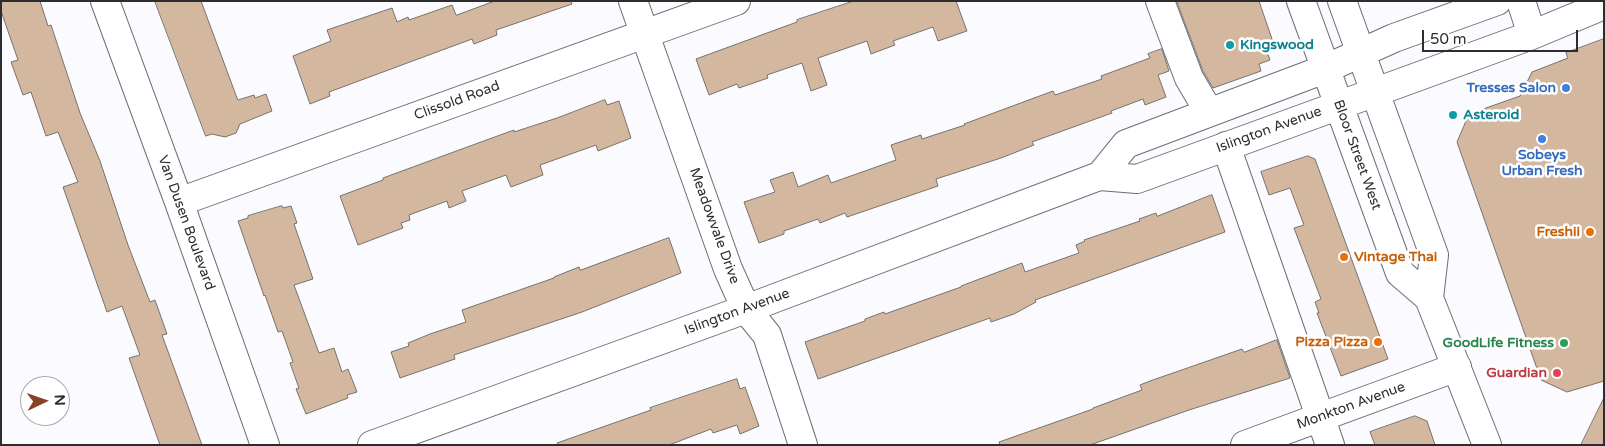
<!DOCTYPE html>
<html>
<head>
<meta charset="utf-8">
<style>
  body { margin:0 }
  #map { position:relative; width:1605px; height:446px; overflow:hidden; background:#fafaff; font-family:"Varela Round",sans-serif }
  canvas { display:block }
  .frame { position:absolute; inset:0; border:2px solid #2d2d30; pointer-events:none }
  .north { position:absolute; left:20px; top:376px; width:50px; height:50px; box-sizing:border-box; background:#fff; border:1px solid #ababac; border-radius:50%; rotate:87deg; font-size:14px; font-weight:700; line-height:20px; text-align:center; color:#2d2d30 }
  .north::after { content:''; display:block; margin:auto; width:18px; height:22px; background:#894023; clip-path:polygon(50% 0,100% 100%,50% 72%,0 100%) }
  .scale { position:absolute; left:1422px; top:30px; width:156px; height:22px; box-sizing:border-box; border:2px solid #2d2d30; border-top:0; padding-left:6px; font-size:15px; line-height:18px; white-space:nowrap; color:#2d2d30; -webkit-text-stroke:4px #fff; paint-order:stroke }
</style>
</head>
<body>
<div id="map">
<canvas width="1605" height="446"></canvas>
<div class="frame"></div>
<div class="north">N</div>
<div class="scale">50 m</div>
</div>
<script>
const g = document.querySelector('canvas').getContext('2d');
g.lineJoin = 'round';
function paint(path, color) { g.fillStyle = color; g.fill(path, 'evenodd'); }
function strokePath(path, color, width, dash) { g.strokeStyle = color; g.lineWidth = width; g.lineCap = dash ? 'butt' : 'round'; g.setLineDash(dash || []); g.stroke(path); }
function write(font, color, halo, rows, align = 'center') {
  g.font = font + ' "Varela Round",sans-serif'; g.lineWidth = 5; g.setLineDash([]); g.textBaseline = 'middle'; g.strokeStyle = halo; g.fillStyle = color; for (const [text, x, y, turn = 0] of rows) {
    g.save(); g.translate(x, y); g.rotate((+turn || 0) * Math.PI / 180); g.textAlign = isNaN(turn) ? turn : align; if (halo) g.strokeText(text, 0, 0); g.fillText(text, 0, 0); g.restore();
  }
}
const building = new Path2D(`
  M1 1H40L48 26 51 25 80 113 100 161 128 245 150 302 155 300 167 334 162 335 202 445H160L129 358 140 355 122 306 107 312 63 187 78 182 58 132 46 136 31 92 23 95 11 62 18 60 1 11Z
  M155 1H201L237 98 238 100 254 95 255 98 266 94 272 111 240 124 236 133 225 137 212 134 206 136Z
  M495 1H571L572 4 496 30 497 35 474 44 472 39 329 92 330 96 310 104 293 56 331 41 327 30 392 8 397 22 408 17 409 20 452 5 456 15Z
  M854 1H956L967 31 938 41 933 27 893 41 895 45 871 54 867 41 818 58 827 85 811 91 802 63 767 75 768 78 739 88 737 84 709 95 696 59 797 22V20Z
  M1177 1H1259L1273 42 1269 44 1271 47 1266 49 1270 60 1259 64 1261 71 1213 88 1203 71Z
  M1604 39V381L1567 392 1541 380 1457 142 1469 114 1520 96 1532 72 1568 58 1566 53Z
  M1162 49 1169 71 1158 75 1166 97 1145 105 1143 99 1111 111 1112 113 1032 142 1034 145 1001 158 936 179 938 186 847 217 845 213 820 223 818 219 784 231V234L759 243 744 202 775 192 770 180 793 172 798 187 828 175 831 183 896 160 891 145 921 135 922 139 965 125 964 124 1053 91 1055 95 1102 79 1101 76 1150 58 1148 54Z
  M605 100 607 105 619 101 631 138 598 151 596 145 540 165 543 175 511 187 506 175 462 191 466 201 449 208 447 201 409 215 410 220 401 223 403 228 358 245 340 196 383 180V178L470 146 514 130V132L557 118Z
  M1308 156 1315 159 1388 359 1341 376 1317 313H1319L1315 302 1321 299 1294 228 1304 225 1290 188 1269 195 1261 172Z
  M1212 195 1225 232 1035 300 1036 302 1014 314 991 322 990 318 818 379 805 342 865 321V319L884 312 885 314 961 287V286L1022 263 1025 272 1079 253 1076 245 1085 241 1084 240 1140 221 1139 219 1156 213 1157 216Z
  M282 206 283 208 291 206 297 223 294 224 313 279 294 285 319 353 334 348 342 372 348 369 357 392 347 395 348 398 306 414 296 389 299 388 290 363 293 362 282 331 278 332 265 295 264 296 238 221 248 218V216Z
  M669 238 681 273 582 312 454 355 455 359 400 378 391 352 409 346 408 343 430 334 466 322 462 310 554 278V277L579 267 580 270Z
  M1277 340 1290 378 1189 410 1090 445H1000L999 442 1093 409V408L1142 390 1140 385 1150 381 1242 349 1244 352Z
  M737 379 740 389 745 387 759 426 740 434 737 425 713 433 711 429 669 445H558L557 443 651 410 650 408Z
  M1604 398V445H1581Z
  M1415 416 1427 421 1435 445H1375L1370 432Z`);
paint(building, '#d3b79f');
strokePath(building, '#77726e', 1);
const minor = new Path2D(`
  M105 1 179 202 265 445
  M633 1 728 269 746 309 767 335 803 445
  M1160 1 1189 78 1209 112
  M1226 146 1330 445
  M179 202 736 1
  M1245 445 1457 367`);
const major = new Path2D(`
  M1301 1 1400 273 1429 298 1487 445
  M1342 1 1434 255 1429 298
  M1521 1 1532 35
  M1100 176 1126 144 1325 69 1394 38 1497 1
  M372 445 746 309 1094 178 1100 176 1137 179 1532 35 1604 5`);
strokePath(minor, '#6d6e73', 30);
strokePath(major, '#6d6e73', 30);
strokePath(minor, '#fff', 28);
strokePath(major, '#fff', 28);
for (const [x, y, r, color] of [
  [1230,45,5,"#0f9aa8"],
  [1566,88,5,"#3f7fe0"],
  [1453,115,5,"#0f9aa8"],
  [1542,139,5,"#3f7fe0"],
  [1590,232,5,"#e8710a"],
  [1344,257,5,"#e8710a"],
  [1378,342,5,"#e8710a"],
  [1564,343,5,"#2e9e5b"],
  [1557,373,5,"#e0444e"]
]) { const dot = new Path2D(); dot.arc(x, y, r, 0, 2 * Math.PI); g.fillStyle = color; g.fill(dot); strokePath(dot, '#fff', 2); }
write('bold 14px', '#0d838f', '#fff', [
  ["Kingswood",1240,45],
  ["Asteroid",1463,115]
], 'left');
write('bold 14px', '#366cbe', '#fff', [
  ["Tresses Salon",1556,88],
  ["Sobeys",1542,155,"center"],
  ["Urban Fresh",1542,171,"center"]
], 'right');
write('14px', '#2d2d30', '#fff', [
  ["Clissold Road",457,101,-20],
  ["Islington Avenue",1269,130,-20],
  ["Bloor Street West",1357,155,70],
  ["Van Dusen Boulevard",186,223,70],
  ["Meadowvale Drive",714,226,70],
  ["Islington Avenue",737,312,-20],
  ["Monkton Avenue",1351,406,-20]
]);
write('bold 14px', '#c56008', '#fff', [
  ["Freshii",1580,232],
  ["Vintage Thai",1354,257,"left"],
  ["Pizza Pizza",1368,342]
], 'right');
write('bold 14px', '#27864d', '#fff', [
  ["GoodLife Fitness",1554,343]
], 'right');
write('bold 14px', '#be3a42', '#fff', [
  ["Guardian",1547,373]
], 'right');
</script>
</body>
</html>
